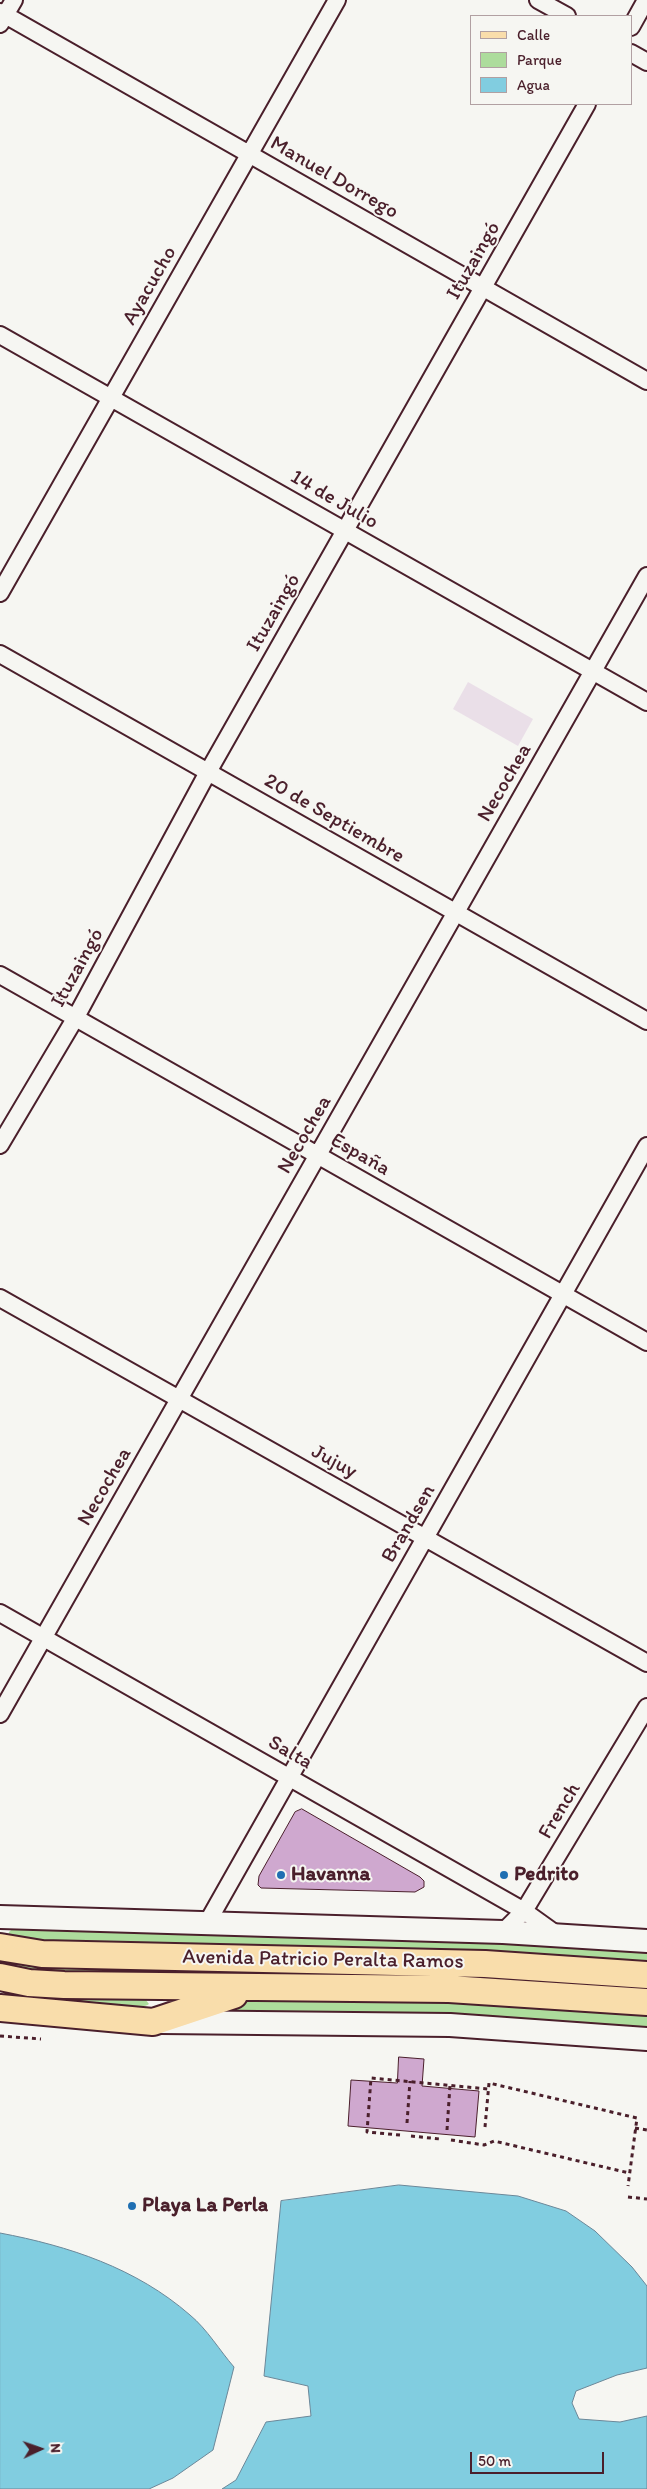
<!DOCTYPE html>
<html>
<head>
<meta charset="utf-8">
<style>
  body { margin:0 }
  #map { position:relative; width:647px; height:2489px; overflow:hidden; background:#f6f6f2; font-family:Itim,sans-serif }
  canvas { display:block }
  .legend { position:absolute; left:470px; top:15px; width:162px; height:90px; box-sizing:border-box; background:#f6f6f2; border:1px solid #b1a0a2; margin:0; padding:6px 9px; list-style:none; font-size:15px; color:#4a1f2b }
  .legend li { display:flex; align-items:center; gap:10px; height:25px }
  .legend b { width:25px; border:1px solid #b1a0a2 }
  .north { position:absolute; left:15px; top:2424px; width:50px; height:50px; -webkit-text-stroke:4px #f6f6f2; paint-order:stroke; rotate:87deg; font-size:14px; font-weight:700; line-height:20px; text-align:center; color:#4a1f2b }
  .north::after { content:''; display:block; margin:auto; width:18px; height:22px; background:#4a1f2b; clip-path:polygon(50% 0,100% 100%,50% 72%,0 100%) }
  .scale { position:absolute; left:470px; top:2452px; width:134px; height:22px; box-sizing:border-box; border:2px solid #4a1f2b; border-top:0; padding-left:6px; font-size:15px; line-height:18px; white-space:nowrap; color:#4a1f2b; -webkit-text-stroke:4px #f6f6f2; paint-order:stroke }
</style>
</head>
<body>
<div id="map">
<canvas width="647" height="2489"></canvas>
<ul class="legend">
<li><b style="height:6px;background:#f9ddab"></b>Calle</li>
<li><b style="height:14px;background:#addc9c"></b>Parque</li>
<li><b style="height:14px;background:#81cde0"></b>Agua</li>
</ul>
<div class="north">N</div>
<div class="scale">50 m</div>
</div>
<script>
const g = document.querySelector('canvas').getContext('2d');
g.lineJoin = 'round';
function paint(path, color) { g.fillStyle = color; g.fill(path, 'evenodd'); }
function strokePath(path, color, width, dash) { g.strokeStyle = color; g.lineWidth = width; g.lineCap = dash ? 'butt' : 'round'; g.setLineDash(dash || []); g.stroke(path); }
function write(font, color, halo, rows, align = 'center') {
  g.font = font + ' Itim,sans-serif'; g.lineWidth = 4; g.setLineDash([]); g.textBaseline = 'middle'; g.strokeStyle = halo; g.fillStyle = color; for (const [text, x, y, turn = 0] of rows) {
    g.save(); g.translate(x, y); g.rotate((+turn || 0) * Math.PI / 180); g.textAlign = isNaN(turn) ? turn : align; if (halo) g.strokeText(text, 0, 0); g.fillText(text, 0, 0); g.restore();
  }
}
paint(new Path2D(`
  M468 682 533 719 518 746 453 709Z`), '#eadfe8');
paint(new Path2D(`
  M14 1927 509 1939 647 1950V1965L43 1944 8 1937 9 1932Z
  M19 1963 449 1972 647 1984V1993L37 1973 19 1968Z
  M25 1995 145 1999 149 2004C139 2013 36 2004 25 1995Z
  M255 1999 438 2000 647 2013V2029L227 2013 228 2007Z`), '#addc9c');
const water = new Path2D(`
  M399 2185 518 2196 566 2211 595 2231 632 2267 647 2286V2368L617 2375 576 2391 572 2403 579 2419 620 2422 647 2416V2489H222L236 2480 266 2422 311 2416 308 2386 264 2376 281 2201Z
  M0 2233C69 2246 136 2268 190 2315 207 2329 220 2351 234 2367L213 2450 173 2478 149 2489H0Z`);
paint(water, '#81cde0');
strokePath(water, '#6b8798', 1);
const building = new Path2D(`
  M302 1809 420 1877 424 1881V1887L415 1892 261 1888 258 1885 259 1876 295 1812Z
  M399 2057 424 2059 422 2086 479 2091 475 2137 348 2126 351 2080 397 2083Z`);
paint(building, '#cfa8cf');
strokePath(building, '#4a1f2b', 1);
const minor = new Path2D(`
  M538 0 567 16
  M0 12 647 381
  M0 24 14 0
  M631 27 646 0
  M631 53 647 62
  M0 335 647 702
  M0 593 337 0
  M0 654 647 1021
  M0 975 647 1342
  M0 1145 76 1017 208 772 587 104
  M0 1298 647 1663
  M0 1613 524 1911 556 1934
  M0 1714 647 576
  M207 1923 647 1146
  M503 1932 524 1911 647 1707`);
const secondary = new Path2D(`
  M0 1917 503 1932 647 1941
  M162 2022 450 2025 647 2039`);
const primary = new Path2D(`
  M0 1947 42 1954 485 1964 647 1975
  M0 1977 29 1983 64 1985 449 1989 647 2002
  M0 2008 153 2022 234 1995`);
strokePath(minor, '#4a1f2b', 20);
strokePath(secondary, '#4a1f2b', 26);
strokePath(primary, '#4a1f2b', 30);
strokePath(new Path2D(`
  M0 2036 41 2039
  M407 2123 410 2081
  M485 2127 489 2083 637 2118 628 2186
  M635 2128 647 2130
  M447 2130 450 2085
  M400 2135 367 2132 371 2078 488 2089
  M411 2136 440 2139
  M451 2140 484 2145 494 2141 629 2173
  M628 2197 647 2199`), '#4a1f2b', 3, [4, 4]);
strokePath(minor, '#f6f6f2', 16);
strokePath(secondary, '#f6f6f2', 22);
strokePath(primary, '#f9ddab', 26);
for (const [x, y, r, color] of [
  [281,1875,5,"#1f6fb2"],
  [504,1875,5,"#1f6fb2"],
  [132,2206,5,"#1f6fb2"]
]) { const dot = new Path2D(); dot.arc(x, y, r, 0, 2 * Math.PI); g.fillStyle = color; g.fill(dot); strokePath(dot, '#f6f6f2', 2); }
write('21px', '#4a1f2b', '#f6f6f2', [
  ["Manuel Dorrego",334,178,30],
  ["Ituzaingó",474,261,-60],
  ["Ayacucho",150,286,-60],
  ["14 de Julio",334,500,30],
  ["Ituzaingó",274,613,-60],
  ["Necochea",505,783,-60],
  ["20 de Septiembre",334,819,30],
  ["Ituzaingó",78,968,-61],
  ["Necochea",305,1135,-60],
  ["España",360,1155,30],
  ["Jujuy",334,1462,29],
  ["Necochea",105,1487,-60],
  ["Brandsen",409,1524,-60],
  ["Salta",290,1753,30],
  ["French",560,1811,-59],
  ["Avenida Patricio Peralta Ramos",323,1960,1]
]);
write('bold 21px', '#4a1f2b', '#f6f6f2', [
  ["Havanna",291,1875],
  ["Pedrito",514,1875],
  ["Playa La Perla",142,2206]
], 'left');
</script>
</body>
</html>
